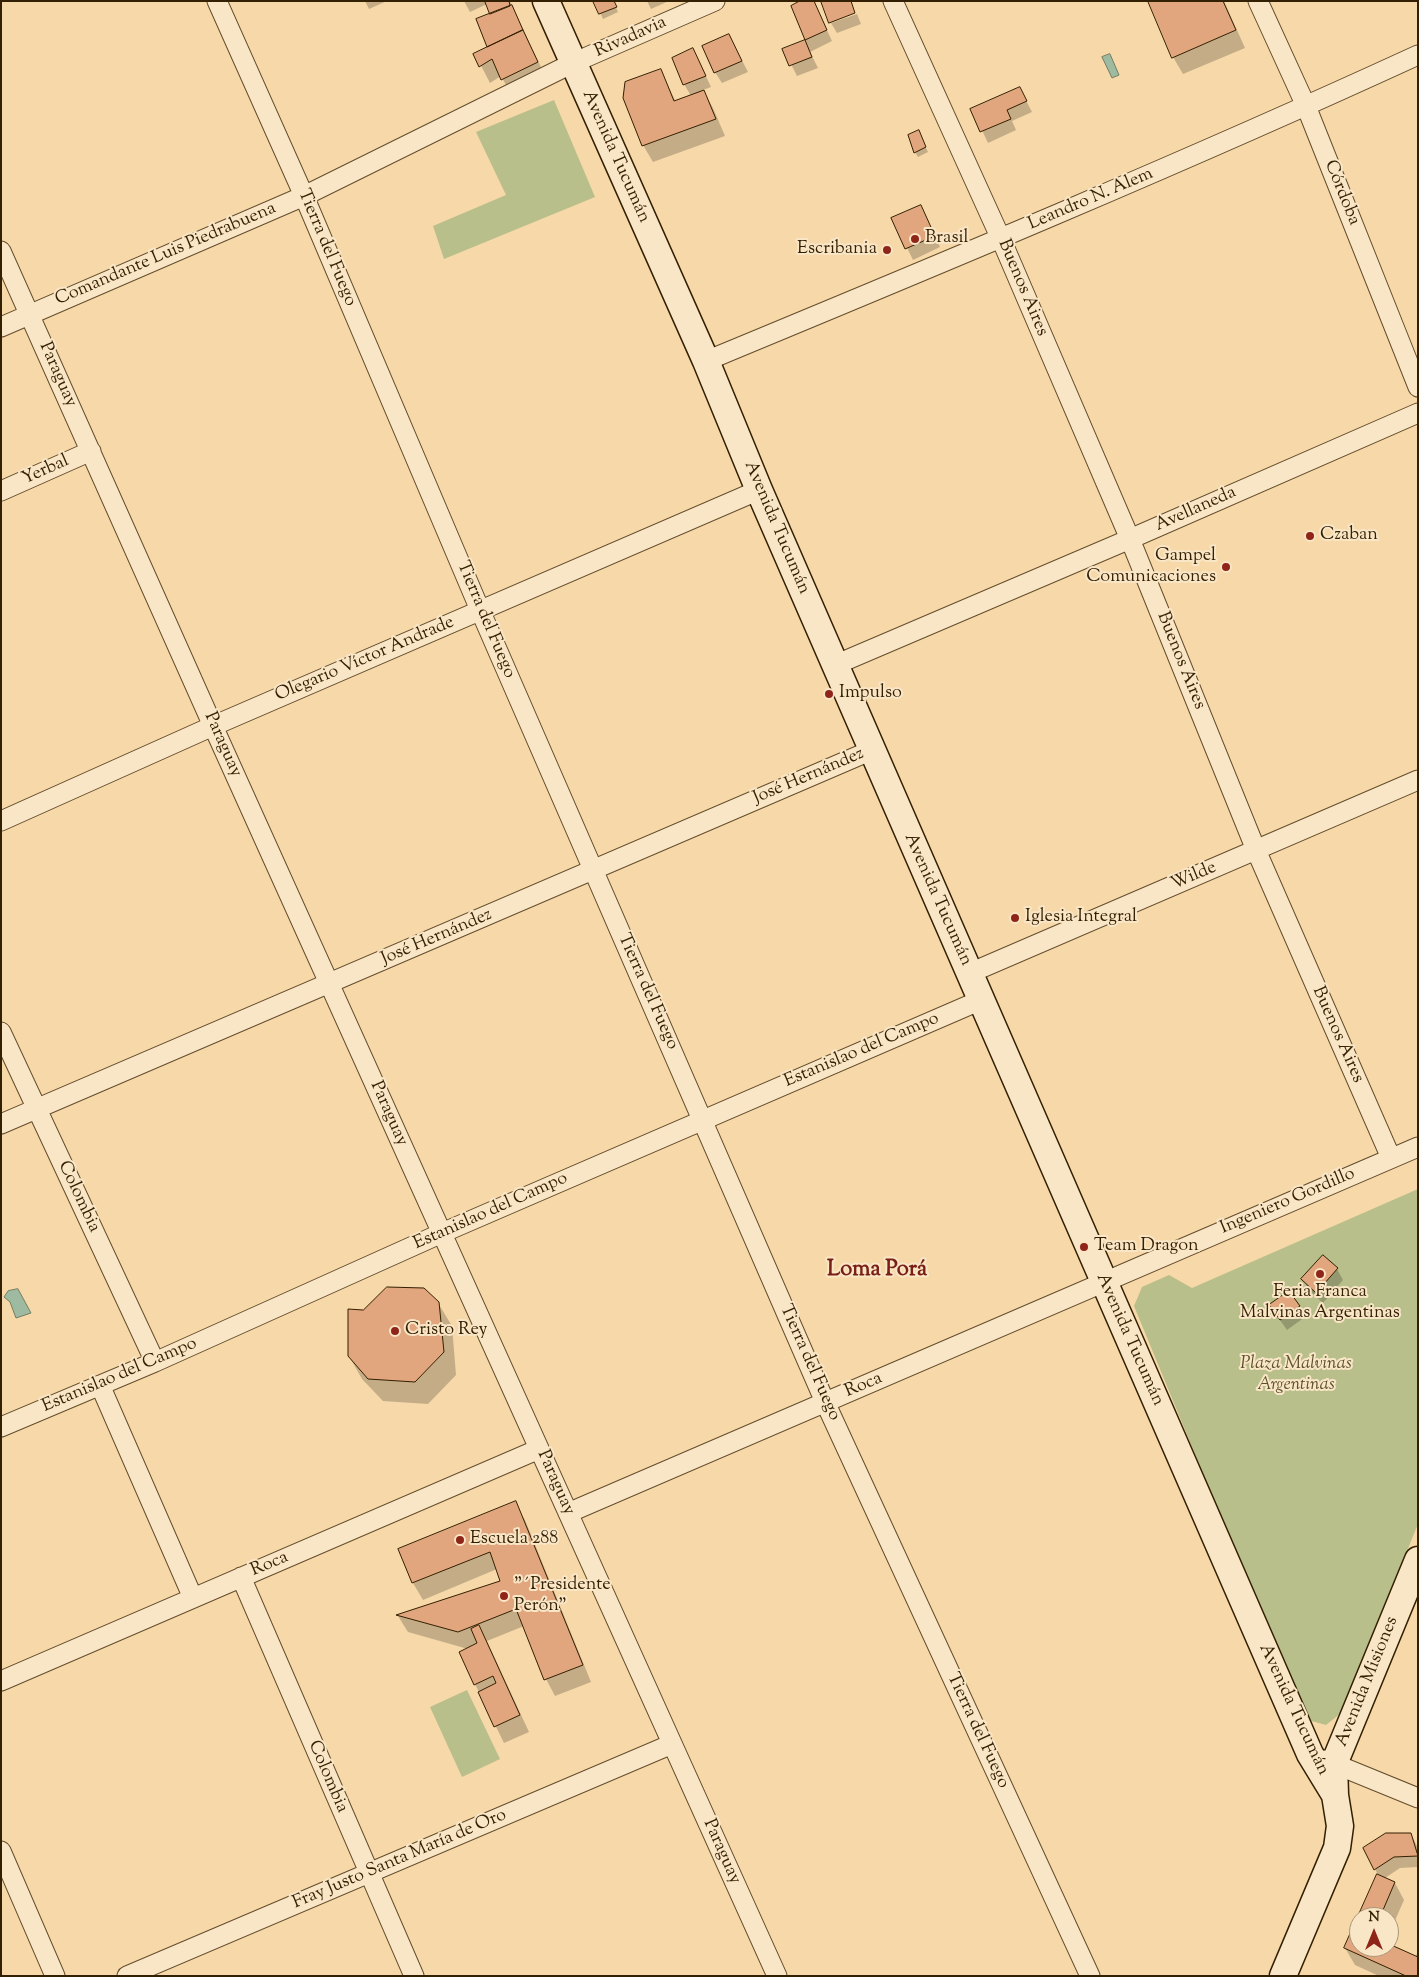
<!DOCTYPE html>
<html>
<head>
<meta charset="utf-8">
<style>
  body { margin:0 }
  #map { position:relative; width:1419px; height:1977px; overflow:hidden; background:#f6d8a9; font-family:"Sorts Mill Goudy",serif }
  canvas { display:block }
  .frame { position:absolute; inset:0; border:2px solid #331f01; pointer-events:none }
  .north { position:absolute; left:1349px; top:1907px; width:50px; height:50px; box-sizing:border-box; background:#f9e6c7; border:1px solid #aa9678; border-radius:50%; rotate:0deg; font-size:14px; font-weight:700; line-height:20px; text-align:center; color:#331f01 }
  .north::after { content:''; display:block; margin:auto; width:18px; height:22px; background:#8f2418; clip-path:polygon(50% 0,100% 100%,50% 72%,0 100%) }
</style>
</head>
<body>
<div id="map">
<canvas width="1419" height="1977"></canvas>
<div class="frame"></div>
<div class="north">N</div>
</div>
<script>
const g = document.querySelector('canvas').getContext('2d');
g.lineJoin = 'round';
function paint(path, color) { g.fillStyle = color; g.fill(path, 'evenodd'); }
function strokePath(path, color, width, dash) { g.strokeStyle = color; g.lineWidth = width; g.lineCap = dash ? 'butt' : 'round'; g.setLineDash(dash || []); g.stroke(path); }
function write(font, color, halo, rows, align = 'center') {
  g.font = font + ' "Sorts Mill Goudy",serif'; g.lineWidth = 4; g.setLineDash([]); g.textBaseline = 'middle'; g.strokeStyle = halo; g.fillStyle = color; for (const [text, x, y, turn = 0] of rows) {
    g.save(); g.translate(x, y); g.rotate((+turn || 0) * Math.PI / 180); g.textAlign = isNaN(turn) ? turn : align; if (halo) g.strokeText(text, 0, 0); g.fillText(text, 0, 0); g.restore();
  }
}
paint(new Path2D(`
  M554 100 595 197 444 259 433 226 506 195 476 132Z
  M1418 1189V1524L1341 1713 1326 1725 1304 1719 1134 1306 1142 1287 1169 1275 1192 1288Z
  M467 1690 500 1759 462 1777 430 1707Z`), '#b9bf8a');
const water = new Path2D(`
  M1110 54 1119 75 1112 78 1102 57Z
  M18 1289 31 1313 16 1318 10 1302 4 1297 8 1291Z`);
paint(water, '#9ebba2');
strokePath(water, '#737d62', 1);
paint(new Path2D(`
  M365 1H387L369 9Z
  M464 1H510L547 80 512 96 501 76 490 83 475 54 489 47 477 20 492 14 487 4 470 12Z
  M595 1H613L618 12 603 19Z
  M647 1H669L651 9Z
  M1150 1H1224L1245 48 1183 74 1173 57Z
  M792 6 817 9 832 41 810 52 818 68 797 76 784 50 806 41Z
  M857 14 861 24 837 33 831 23Z
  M729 35 748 72 722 83 715 72Z
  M693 49 711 87 703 90 713 108 725 136 653 162 643 145 661 71 676 102 691 96 684 84Z
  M1020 89 1032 112 1012 121 1016 130 988 143 972 109Z
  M921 137 928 152 918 157 915 152Z
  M920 206 940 247 913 260 893 219Z
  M1337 1269 1343 1280 1323 1303 1309 1290 1303 1279Z
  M438 1303 452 1326 456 1375 428 1404 383 1401 362 1379 349 1356 364 1311Z
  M1299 1307 1305 1317 1287 1330 1277 1316Z
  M515 1503 525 1520 591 1682 555 1696 546 1679 524 1626 487 1641 529 1732 504 1743 475 1684 468 1649 408 1632 398 1616 501 1582 497 1569 423 1600 413 1583 399 1549Z
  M1411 1834 1418 1848V1867L1400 1868 1385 1878 1395 1883 1404 1900 1389 1934V1917H1359V1947L1389 1946 1415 1957 1418 1952V1976H1379L1355 1965 1345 1948 1378 1875 1365 1848Z`), '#0003');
const building = new Path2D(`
  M485 1H509L510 6 490 14Z
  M593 1H614L617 7 599 14Z
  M800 1H814L827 30 805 40 791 6Z
  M821 1H851L855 13 829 23Z
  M1148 1H1223L1236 30 1172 58Z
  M512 5 523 30 487 47 476 19Z
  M523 30 538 62 501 80 492 59 479 67 473 54Z
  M729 34 742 61 714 73 702 46Z
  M805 40 812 57 789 66 782 49Z
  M693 48 706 76 683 85 672 58Z
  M661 69 674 101 704 90 716 119 642 146 623 98 625 82Z
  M1020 87 1027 101 1007 110 1011 119 980 132 970 109Z
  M919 130 926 147 914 153 908 135Z
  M921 205 935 236 905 249 891 218Z
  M1323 1255 1338 1268 1316 1293 1301 1279Z
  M387 1287 424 1288 439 1302 444 1352 415 1382 368 1379 348 1356V1309L363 1310Z
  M1289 1291 1300 1306 1280 1320 1269 1305Z
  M516 1501 583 1665 544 1680 516 1609 458 1632 396 1615 500 1581 490 1552 412 1583 398 1549Z
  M479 1625 520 1715 494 1727 478 1692 496 1683 493 1676 474 1685 459 1652 477 1643 471 1629Z
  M1386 1833H1411L1418 1856 1394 1857 1374 1870 1363 1848Z
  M1377 1874 1395 1882 1380 1917H1359V1947H1389V1944L1418 1957V1976H1406L1344 1948Z`);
paint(building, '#e1a67d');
strokePath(building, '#331f01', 1);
const street = new Path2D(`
  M217 1 304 196 480 610 825 1402 1090 1976
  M893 1 1001 239 1130 539 1256 850 1391 1158
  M1258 1 1306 106 1418 387
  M1 251 213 726 777 1976
  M1 327 304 196 573 63 715 1
  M706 361C945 262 1183 163 1418 55
  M1 491 91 451
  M835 665 1130 539 1418 413
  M1 821 213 726 759 490
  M970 973 1418 780
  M1 1032 155 1362
  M1 1124 872 750
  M100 1385 193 1598
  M1 1427 155 1362 442 1233 981 1000
  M568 1513 1418 1147
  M241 1577 414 1976
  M1 1681 539 1449
  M1325 1760 1418 1798
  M1 1851 55 1976
  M127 1976 672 1744`);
const secondary = new Path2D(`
  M546 1 706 361 759 490 1310 1754 1335 1795
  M1283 1976 1337 1848 1340 1826 1335 1795 1334 1764 1418 1560`);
strokePath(street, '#644d2b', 21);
strokePath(secondary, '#331f01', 29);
strokePath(street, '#f9e6c7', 19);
strokePath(secondary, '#f9e6c7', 26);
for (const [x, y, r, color] of [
  [915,239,5,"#8f2418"],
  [887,250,5,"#8f2418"],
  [1310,536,5,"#8f2418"],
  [1226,567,5,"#8f2418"],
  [829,694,5,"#8f2418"],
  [1015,918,5,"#8f2418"],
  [1084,1247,5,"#8f2418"],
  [1320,1274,5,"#8f2418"],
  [395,1331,5,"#8f2418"],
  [460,1540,5,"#8f2418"],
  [504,1596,5,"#8f2418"]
]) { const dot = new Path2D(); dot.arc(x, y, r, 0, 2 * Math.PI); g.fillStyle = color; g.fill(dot); strokePath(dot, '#f9e6c7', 2); }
write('18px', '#331f01', '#f9e6c7', [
  ["Rivadavia",631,38,-24],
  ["Avenida Tucumán",615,157,66],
  ["Córdoba",1341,193,68],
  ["Leandro N. Alem",1091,200,-23],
  ["Tierra del Fuego",326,248,67],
  ["Comandante Luis Piedrabuena",166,255,-23],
  ["Buenos Aires",1022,288,67],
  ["Paraguay",57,375,66],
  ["Yerbal",46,471,-24],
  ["Avellaneda",1196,510,-24],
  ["Avenida Tucumán",776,528,67],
  ["Tierra del Fuego",485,620,67],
  ["Olegario Víctor Andrade",365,660,-23],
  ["Buenos Aires",1180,661,68],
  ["Paraguay",222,745,66],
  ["José Hernández",809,777,-23],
  ["Wilde",1194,877,-23],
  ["Avenida Tucumán",937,900,66],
  ["José Hernández",437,938,-23],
  ["Tierra del Fuego",647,992,66],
  ["Buenos Aires",1337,1035,66],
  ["Estanislao del Campo",862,1051,-23],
  ["Paraguay",388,1114,66],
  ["Colombia",78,1197,65],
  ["Ingeniero Gordillo",1288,1202,-23],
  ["Estanislao del Campo",491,1212,-24],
  ["Avenida Tucumán",1129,1340,66],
  ["Tierra del Fuego",809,1363,66],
  ["Estanislao del Campo",120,1376,-23],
  ["Roca",864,1386,-23],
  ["Paraguay",555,1483,66],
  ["Roca",270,1565,-23],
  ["Avenida Misiones",1368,1682,-68],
  ["Avenida Tucumán",1293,1710,65],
  ["Tierra del Fuego",977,1731,65],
  ["Colombia",327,1777,67],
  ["Paraguay",721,1852,66],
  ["Fray Justo Santa María de Oro",400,1860,-23]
]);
write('18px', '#331f01', '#f9e6c7', [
  ["Brasil",925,239],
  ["Escribania",877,250,"right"],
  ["Czaban",1320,536],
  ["Gampel",1216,557,"right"],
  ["Comunicaciones",1216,578,"right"],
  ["Impulso",839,694],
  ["Iglesia Integral",1025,918],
  ["Team Dragon",1094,1247],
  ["Feria Franca",1320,1293,"center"],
  ["Malvinas Argentinas",1320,1314,"center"],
  ["Cristo Rey",405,1331],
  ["Escuela 288",470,1540],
  ["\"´Presidente",514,1586],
  ["Perón\"",514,1607]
], 'left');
write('italic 18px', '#5b4f2a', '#f9e6c7', [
  ["Plaza Malvinas",1296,1365],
  ["Argentinas",1296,1386]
]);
write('bold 22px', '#7a1f14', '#f9e6c7', [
  ["Loma Porá",877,1271]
]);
</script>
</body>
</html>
